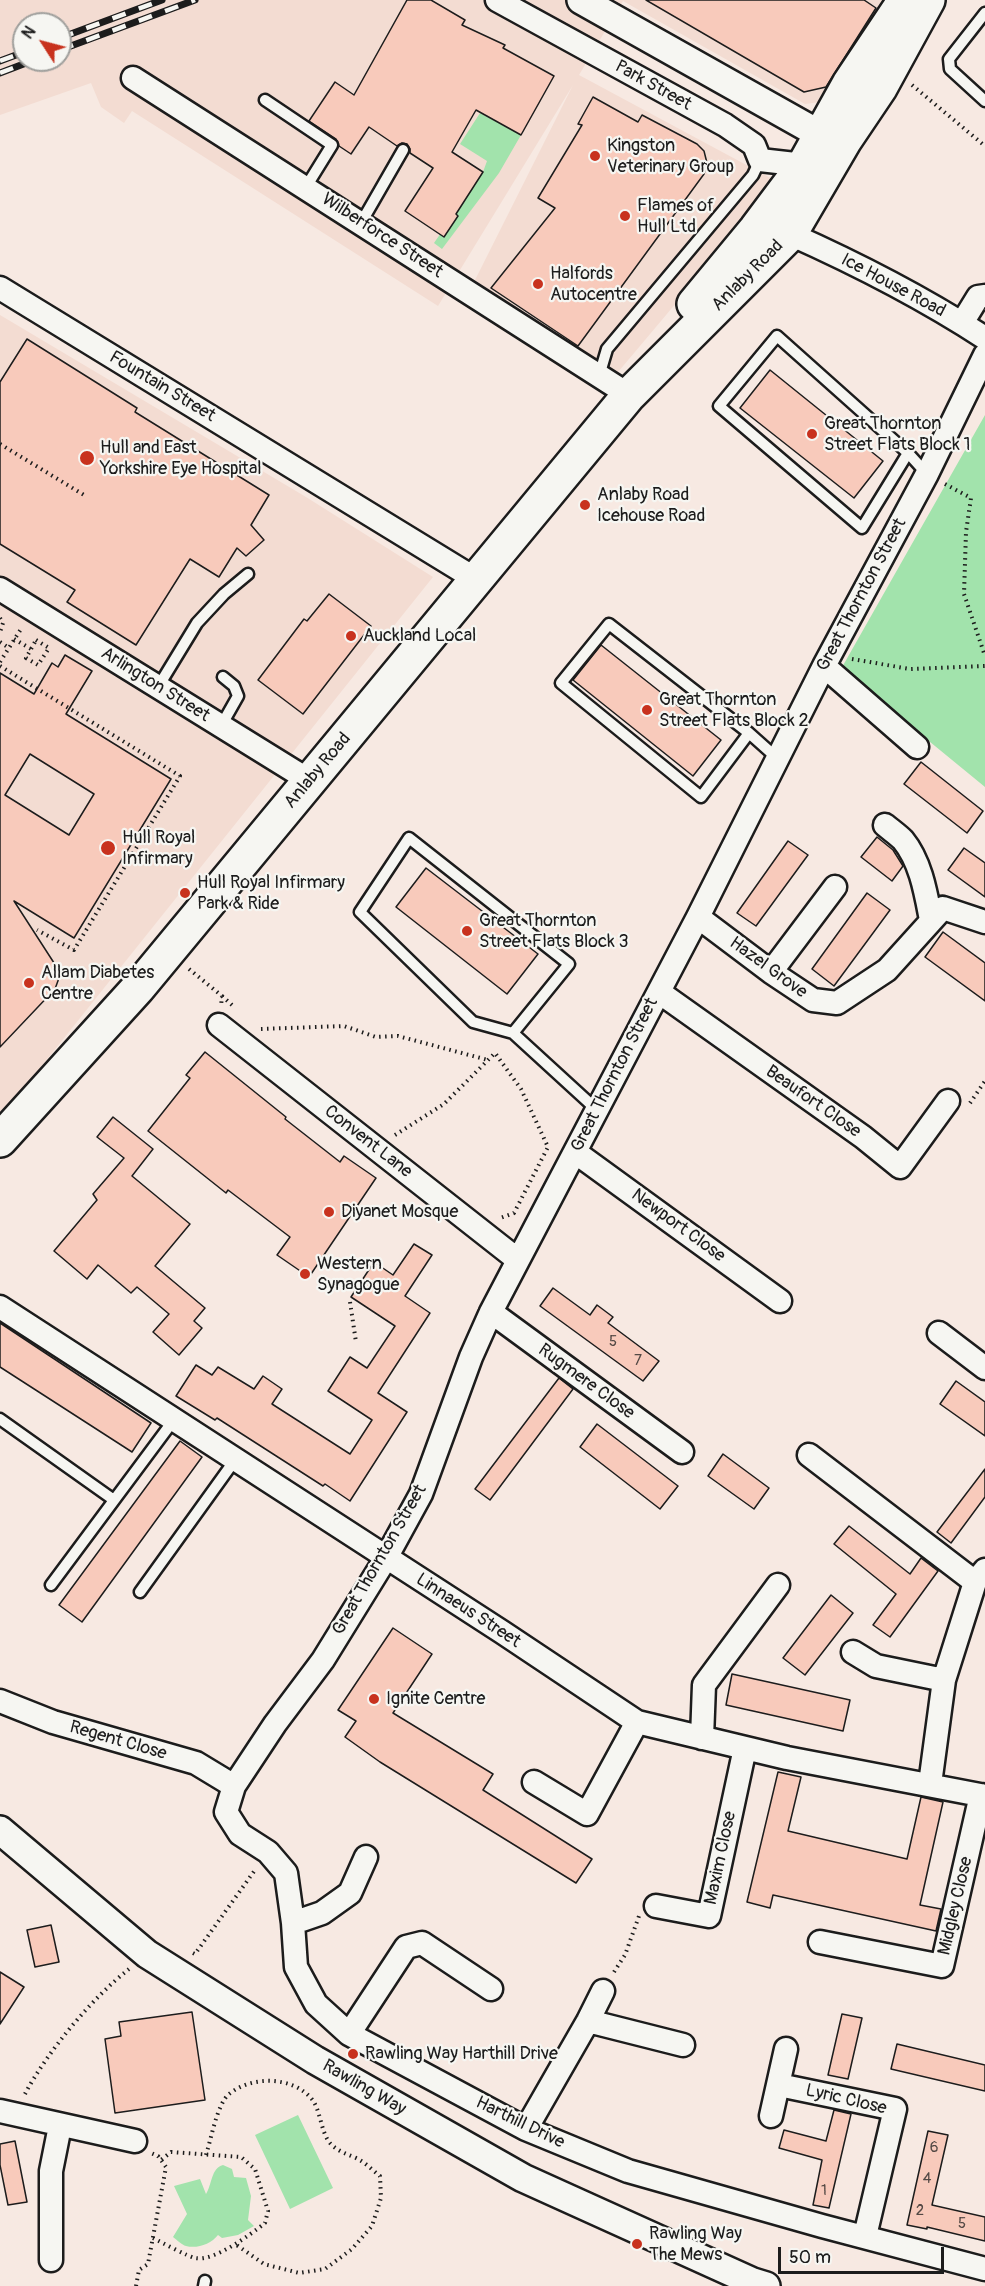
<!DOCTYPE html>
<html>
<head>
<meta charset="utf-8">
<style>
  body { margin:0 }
  #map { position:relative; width:985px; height:2286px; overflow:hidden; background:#f7e9e2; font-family:Pangolin,sans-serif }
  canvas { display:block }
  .north { position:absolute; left:12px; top:12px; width:60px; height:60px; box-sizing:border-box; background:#f6f6f2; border:2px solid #9f9f9c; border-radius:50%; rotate:306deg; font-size:16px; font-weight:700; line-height:24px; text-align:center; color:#1c1c1c }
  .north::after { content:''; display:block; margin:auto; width:21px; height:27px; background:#c8321e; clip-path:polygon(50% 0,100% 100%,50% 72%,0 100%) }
  .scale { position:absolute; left:778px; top:2247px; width:166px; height:27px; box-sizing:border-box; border:3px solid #1c1c1c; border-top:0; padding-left:8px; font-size:18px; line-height:21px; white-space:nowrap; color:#1c1c1c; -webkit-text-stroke:4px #f6f6f2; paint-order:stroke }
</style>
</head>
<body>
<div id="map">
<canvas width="985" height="2286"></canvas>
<div class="north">N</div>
<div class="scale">50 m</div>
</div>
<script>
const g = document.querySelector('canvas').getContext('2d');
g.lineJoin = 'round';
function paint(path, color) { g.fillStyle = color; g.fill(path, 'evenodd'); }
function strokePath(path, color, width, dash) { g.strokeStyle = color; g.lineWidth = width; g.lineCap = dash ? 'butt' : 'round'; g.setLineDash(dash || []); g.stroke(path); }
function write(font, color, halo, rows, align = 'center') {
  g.font = font + ' Pangolin,sans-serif'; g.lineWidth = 4.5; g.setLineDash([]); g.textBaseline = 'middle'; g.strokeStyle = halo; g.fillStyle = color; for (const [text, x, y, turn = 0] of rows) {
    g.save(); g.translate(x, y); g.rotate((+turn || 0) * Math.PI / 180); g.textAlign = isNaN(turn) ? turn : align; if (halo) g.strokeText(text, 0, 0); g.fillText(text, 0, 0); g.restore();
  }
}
paint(new Path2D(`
  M0 0H889L828 101 805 104 623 1 579 75 778 182 613 378 474 282 573 85 438 306 132 111 124 123 101 107 91 83 0 115ZM24 24H60V60H24Z
  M0 315 306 497 433 577 0 1118Z`), '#f3dcd2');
paint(new Path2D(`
  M480 113 521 135 499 173 442 249 434 243 483 172 487 161 460 144Z
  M985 415V787L841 669Z
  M298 2115 333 2188 290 2209 255 2135Z
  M223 2165 232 2169 234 2177 246 2178 251 2196 248 2220 254 2226 238 2235 222 2238 218 2235C211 2244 197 2249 186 2246 182 2245 177 2240 173 2237L187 2214 174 2186 200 2179 206 2194C212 2185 211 2168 223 2165Z`), '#a2e3ac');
const building = new Path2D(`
  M407 0H431L465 20 462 25 505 45 503 48 554 76 521 135 476 110 452 152 483 172 456 214 458 216 444 237 405 211 433 168 410 153V149L407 144 402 143 397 146 369 127 351 154 339 146 336 139 309 121 335 82 354 95Z
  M646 0H864L876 8 826 87 804 92Z
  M593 97 638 122 642 115 697 144 704 151 707 163 704 174 578 346 491 288 555 208 538 198 582 125 578 124Z
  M27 339 137 408 135 412 269 495 251 525 264 540 246 556 237 548 219 577 190 559 136 645 67 602 75 590 0 544V382Z
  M770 370 883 461 854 498 740 408Z
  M329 594 371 626 303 714 258 680 304 619 307 621Z
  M601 645 721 740 693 776 573 680Z
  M65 655 92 671 66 714 171 779 74 938 14 901 56 966 59 978 55 989 0 1047V673L34 694 52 663 58 667ZM30 754 94 794 69 835 5 795Z
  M921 762 983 811 967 833 904 784Z
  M877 837 893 850 903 866 892 881 861 857Z
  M788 841 808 855 756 926 737 913Z
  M964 848 985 863V897L948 870Z
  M426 868 538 954 507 994 396 907Z
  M867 893 890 910 834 986 812 969Z
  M943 932 985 963V1001L925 957Z
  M205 1052 286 1117 285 1119 340 1162 344 1156 376 1178 309 1277 277 1255 290 1237 228 1190 226 1193 148 1131 190 1078 186 1075Z
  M113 1117 153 1149 132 1176 190 1224 155 1266 205 1308 194 1321 202 1328 179 1355 153 1332 169 1314 137 1287 131 1293 98 1265 87 1279 54 1251 97 1200 93 1194 124 1158 97 1137Z
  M414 1244 432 1255 405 1296 430 1313 378 1393 407 1412 350 1501 325 1484 323 1486 217 1418 215 1420 176 1396 196 1365 212 1375 218 1367 254 1389 263 1376 282 1389 272 1404 350 1454 372 1420 328 1391 350 1357 367 1368 395 1326 351 1297 374 1262 393 1275Z
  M553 1288 590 1315 597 1305 613 1317 608 1323 659 1361 643 1381 540 1306Z
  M0 1323 151 1423 132 1452 0 1367Z
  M559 1378 573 1389 490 1500 475 1489Z
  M956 1381 985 1402V1436L940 1404Z
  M597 1424 678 1486 660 1509 580 1447Z
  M180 1441 202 1457 82 1622 59 1605Z
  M723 1454 769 1488 754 1509 708 1476Z
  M985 1469V1497L951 1543 937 1532Z
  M849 1526 910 1574 921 1558 938 1571 890 1637 873 1625 896 1594 834 1544Z
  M831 1595 853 1613 805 1675 783 1658Z
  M393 1628 432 1654 393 1713 493 1774 483 1790 592 1859 576 1883 380 1762 345 1737 356 1721 338 1710Z
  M732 1674 850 1700 843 1731 726 1705Z
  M778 1772 801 1777 788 1831 907 1859 921 1797 943 1802 920 1905 941 1909 936 1931 773 1895 770 1908 747 1902Z
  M51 1925 59 1962 35 1967 27 1930Z
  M0 1972 24 1987 0 2024Z
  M192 2012 205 2100 115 2113 105 2039 121 2036 119 2022Z
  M842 2014 862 2018 848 2079 828 2075Z
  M897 2044 985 2065V2091L891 2069Z
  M834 2110 851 2114 829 2208 813 2205 822 2160 779 2148 784 2130 826 2141Z
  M928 2131 948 2135 932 2205 985 2217V2241L927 2227V2229L907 2225Z
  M15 2141 27 2202 8 2205 0 2165V2144Z`);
paint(building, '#f8cabb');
strokePath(building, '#1c1c1c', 1.5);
const service = new Path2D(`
  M985 13 949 59 950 69 985 101
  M265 100 332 145 306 187
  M361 223 403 150
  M599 376 607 349 753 175 760 160
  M908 453 862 528 719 406 777 336 908 453 927 474
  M158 687 197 623 224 594 248 574
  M221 726 238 696 234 686 223 677
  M749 733 701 797 561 683 609 624 749 733 777 758
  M513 1033 569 964 409 838 360 912 473 1022 513 1033 596 1109
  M0 1419 114 1500
  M51 1585 173 1421
  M140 1592 235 1460
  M204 2286 205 2281`);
const minor = new Path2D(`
  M497 0 725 125 754 145 760 160 804 165
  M133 78 629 395
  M790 234C855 263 925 299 985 338
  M0 288 477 580
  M962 323 978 297 985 296
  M985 355 927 474 824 666 698 917 491 1312 471 1357 421 1494 386 1558 323 1660 275 1724 234 1786 226 1812 240 1834 268 1852 286 1873 293 1923 296 1967 316 2004 349 2034 526 2129 628 2171 822 2226 985 2269
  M0 589 310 781
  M824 666 917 747
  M885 825C891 830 898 835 903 840 921 862 926 894 931 920
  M698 917 771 972 813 1000 837 1003 887 970 943 908 985 922
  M771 972 835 887
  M659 992 863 1137 900 1167 948 1101
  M219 1025 518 1260
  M575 1152 780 1301
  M0 1307 502 1632 637 1722 787 1758 985 1796
  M491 1312 682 1452
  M939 1333 985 1368
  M809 1455 975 1582
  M853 1652 876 1666 944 1680
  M0 1701 53 1722 196 1763 234 1786
  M702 1738 704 1685 778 1585
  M534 1782 587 1814 637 1722
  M930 1784 944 1680 975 1582 985 1570
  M656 1906 709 1916 745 1748
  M293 1923 322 1913 350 1893 366 1857
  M820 1942 942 1966 981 1795
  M588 2021 683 2045
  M349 2034 406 1947 422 1943 491 1989
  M779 2085 895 2109 865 2236
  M0 2111 135 2141
  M771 2116 786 2049
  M526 2129 588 2021 603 1991
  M51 2260V2171L60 2126`);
const tertiary = new Path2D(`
  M581 0 821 135
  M0 1830 147 1954 315 2060 523 2178 753 2282 766 2286`);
const primary = new Path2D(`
  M694 304 756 229 804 165 849 84 905 0
  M0 1140 138 988 629 395 790 234 845 140 880 88 928 0`);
strokePath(service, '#1c1c1c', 15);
strokePath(minor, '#1c1c1c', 27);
strokePath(tertiary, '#1c1c1c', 32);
strokePath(primary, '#1c1c1c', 38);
strokePath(new Path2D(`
  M912 85 985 146
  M0 444 84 495
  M945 484 971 498 966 532 964 594 985 656
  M0 618 3 623 0 632
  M14 639 31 649
  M36 640 49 648 38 665 26 658Z
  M0 642 9 648
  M852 659 910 669 985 666
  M0 662 21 629
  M0 666 180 776 74 950 37 930
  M189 969 222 996 221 1006
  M222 996 233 1006
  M261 1029 344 1026 376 1037 398 1036 488 1060
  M970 1103 985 1081
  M395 1135 444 1104 495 1053 521 1089 548 1147 514 1213 500 1218
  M350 1302 356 1342
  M193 1953 195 1954 255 1870
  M614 1972 625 1955 639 1916
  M25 2094C47 2052 92 1998 129 1969
  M206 2155C211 2140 217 2104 229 2094 251 2076 290 2076 310 2097 321 2108 320 2131 330 2143 338 2152 348 2154 358 2159 366 2163 373 2171 380 2176L381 2198 372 2226 352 2249 325 2269 299 2273 264 2264 235 2244
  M153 2238C163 2243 187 2256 195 2258 214 2262 251 2234 265 2223L268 2211 255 2169 241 2157 171 2152 161 2160
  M136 2286 139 2270 148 2264 166 2167 158 2156 151 2153`), '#1c1c1c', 4, [1.5, 4.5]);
strokePath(service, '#f6f6f2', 10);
strokePath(minor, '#f6f6f2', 22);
strokePath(tertiary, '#f6f6f2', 27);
strokePath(primary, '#f6f6f2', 33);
const rail = new Path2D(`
  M60 38 162 0
  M60 50 195 0
  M0 61 24 52
  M0 73 34 60`);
strokePath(rail, '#1c1c1c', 7);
strokePath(rail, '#f6f6f2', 4.5, [14]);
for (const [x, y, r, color] of [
  [595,156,6,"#c8321e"],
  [625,216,6,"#c8321e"],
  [538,284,6,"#c8321e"],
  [812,434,6,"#c8321e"],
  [87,458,8,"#c8321e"],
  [585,505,6,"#c8321e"],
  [351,636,6,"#c8321e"],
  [647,710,6,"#c8321e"],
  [108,848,8,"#c8321e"],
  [185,893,6,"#c8321e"],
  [467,931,6,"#c8321e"],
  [29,983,6,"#c8321e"],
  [329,1212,6,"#c8321e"],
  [305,1274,6,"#c8321e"],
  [374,1699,6,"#c8321e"],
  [353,2054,6,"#c8321e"],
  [637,2244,6,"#c8321e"]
]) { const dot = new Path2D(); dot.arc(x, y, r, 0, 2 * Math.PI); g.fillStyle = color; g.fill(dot); strokePath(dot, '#f6f6f2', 2); }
write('15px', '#534844', null, [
  ["5",613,1342],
  ["7",638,1361],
  ["6",934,2148],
  ["4",927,2179],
  ["1",824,2191],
  ["2",920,2211],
  ["5",962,2224]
]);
write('18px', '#1c1c1c', '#f6f6f2', [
  ["Park Street",653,86,29],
  ["Wilberforce Street",382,236,33],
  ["Anlaby Road",748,276,-45],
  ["Ice House Road",893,286,28],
  ["Fountain Street",162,387,31],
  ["Great Thornton Street",862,595,-62],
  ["Arlington Street",155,685,32],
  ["Anlaby Road",318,771,-50],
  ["Hazel Grove",768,968,36],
  ["Great Thornton Street",615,1075,-63],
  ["Beaufort Close",813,1102,35],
  ["Convent Lane",368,1142,38],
  ["Newport Close",678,1226,36],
  ["Rugmere Close",586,1382,36],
  ["Great Thornton Street",380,1560,-60],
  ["Linnaeus Street",468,1611,33],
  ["Regent Close",118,1741,16],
  ["Maxim Close",721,1858,-78],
  ["Midgley Close",956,1906,-77],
  ["Rawling Way",364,2088,30],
  ["Lyric Close",846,2100,13],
  ["Harthill Drive",520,2123,26]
]);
write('18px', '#1c1c1c', '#f6f6f2', [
  ["Kingston",607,146],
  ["Veterinary Group",607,167],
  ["Flames of",637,206],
  ["Hull Ltd",637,227],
  ["Halfords",550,274],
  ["Autocentre",550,295],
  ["Great Thornton",824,424],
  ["Street Flats Block 1",824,445],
  ["Hull and East",100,448],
  ["Yorkshire Eye Hospital",100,469],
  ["Anlaby Road",597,495],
  ["Icehouse Road",597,516],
  ["Auckland Local",363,636],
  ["Great Thornton",659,700],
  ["Street Flats Block 2",659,721],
  ["Hull Royal",122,838],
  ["Infirmary",122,859],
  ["Hull Royal Infirmary",197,883],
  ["Park & Ride",197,904],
  ["Great Thornton",479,921],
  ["Street Flats Block 3",479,942],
  ["Allam Diabetes",41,973],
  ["Centre",41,994],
  ["Diyanet Mosque",341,1212],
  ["Western",317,1264],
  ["Synagogue",317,1285],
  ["Ignite Centre",386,1699],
  ["Rawling Way Harthill Drive",365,2054],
  ["Rawling Way",649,2234],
  ["The Mews",649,2255]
], 'left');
</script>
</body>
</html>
